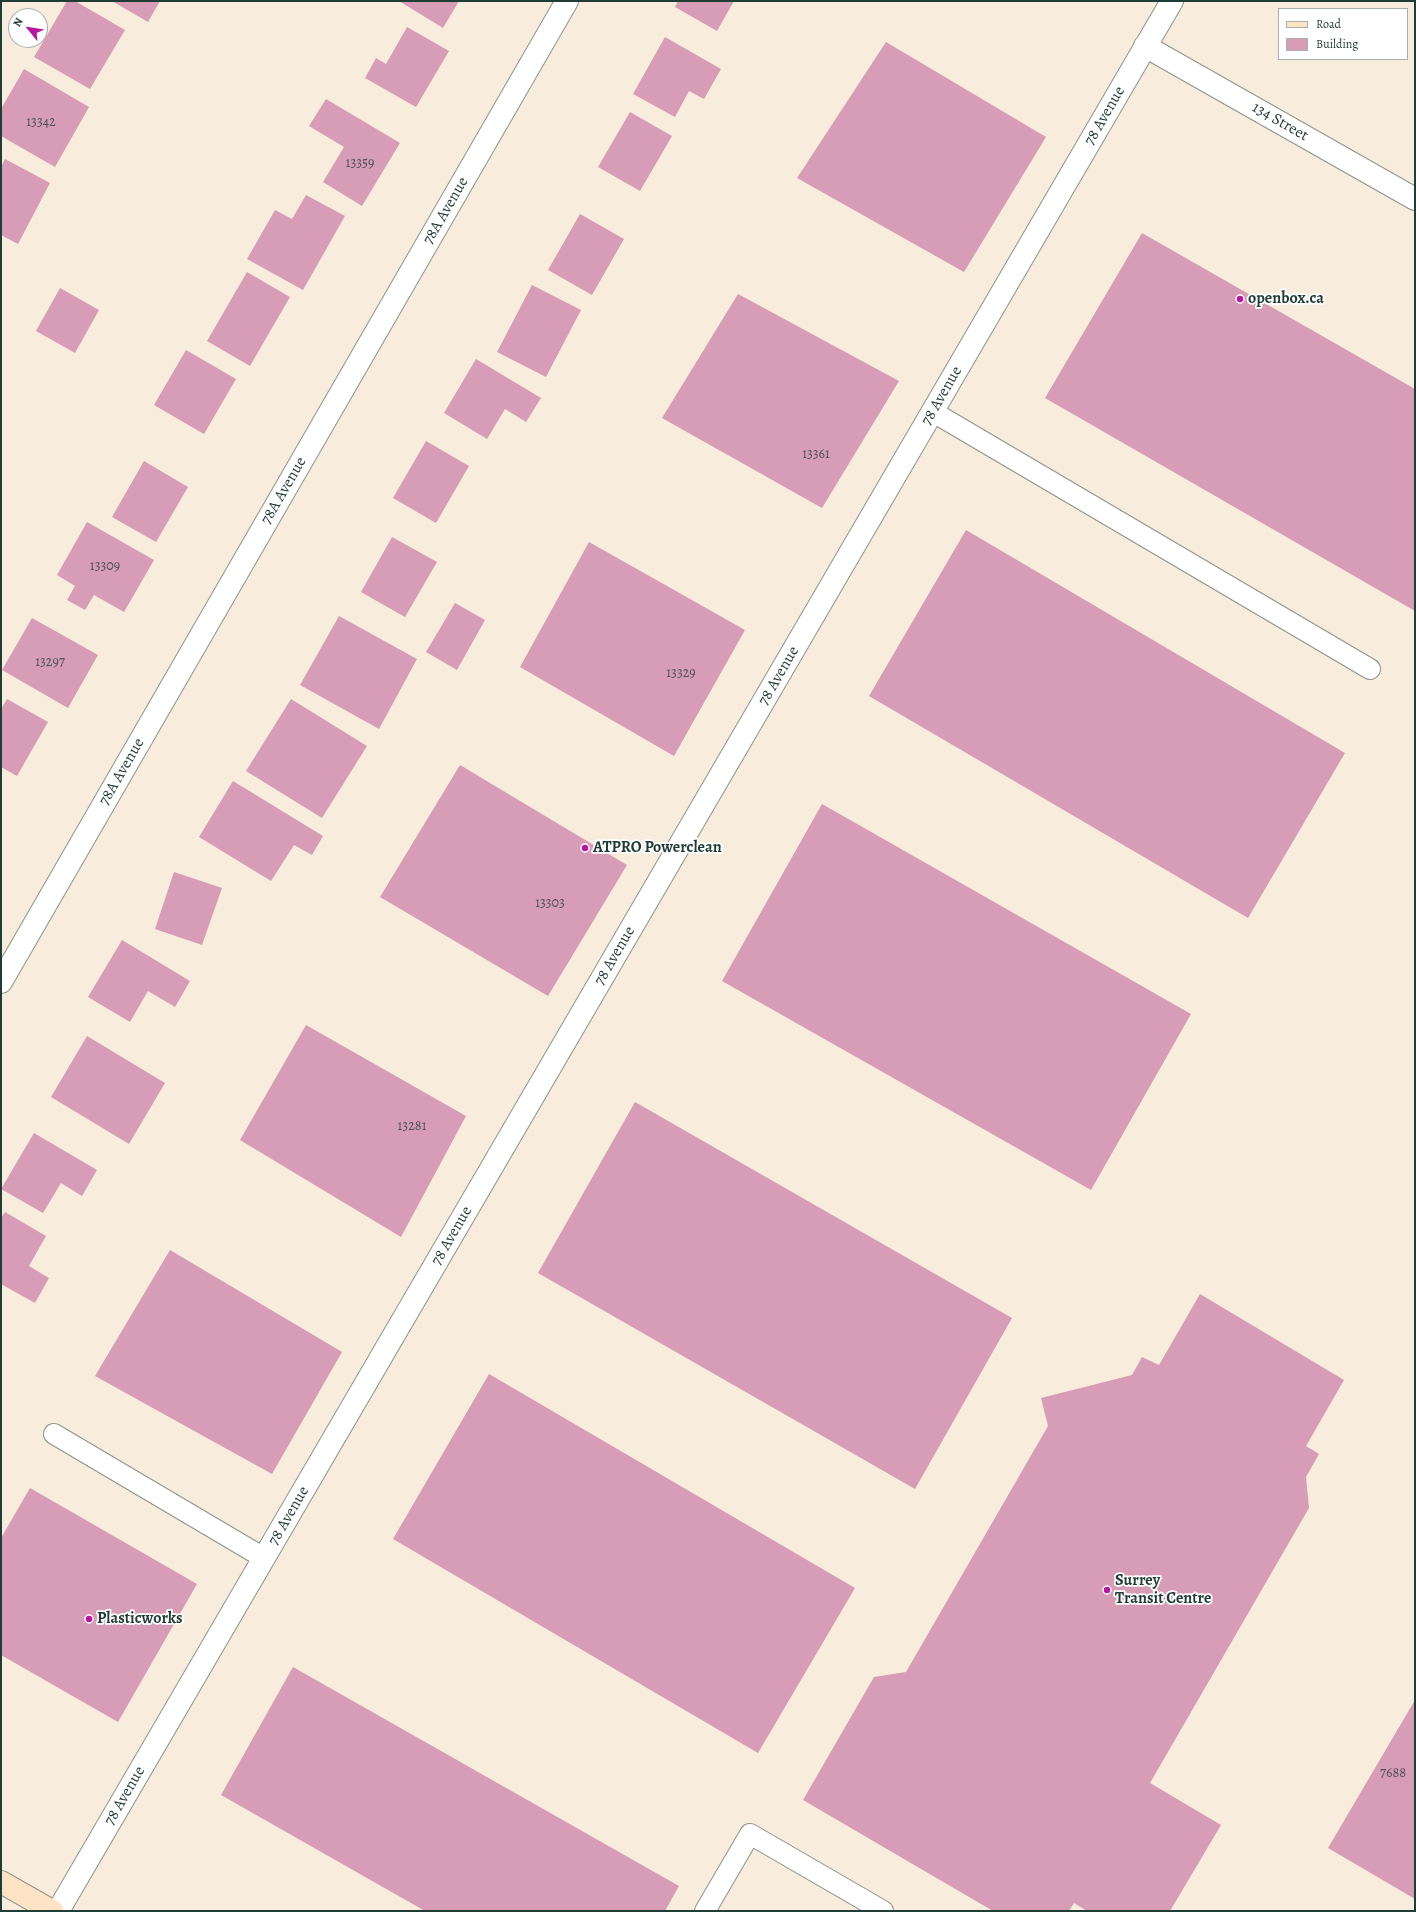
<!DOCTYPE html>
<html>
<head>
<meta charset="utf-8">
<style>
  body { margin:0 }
  #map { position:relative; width:1416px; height:1912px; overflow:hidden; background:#f8ecdc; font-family:Alegreya,serif }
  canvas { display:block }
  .frame { position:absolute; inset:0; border:2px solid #1f3d34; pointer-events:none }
  .legend { position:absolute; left:1278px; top:8px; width:130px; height:52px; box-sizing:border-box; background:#fff; border:1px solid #a5b1ae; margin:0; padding:5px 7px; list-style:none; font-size:12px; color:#1f3d34 }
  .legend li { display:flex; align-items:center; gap:8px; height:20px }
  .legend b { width:20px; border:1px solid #a5b1ae }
  .north { position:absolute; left:8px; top:8px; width:40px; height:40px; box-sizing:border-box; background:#fff; border:1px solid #a5b1ae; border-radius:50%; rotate:300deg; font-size:11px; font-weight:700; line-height:16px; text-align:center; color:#1f3d34 }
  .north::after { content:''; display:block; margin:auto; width:14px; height:18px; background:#b5179e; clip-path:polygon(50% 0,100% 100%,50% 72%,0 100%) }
</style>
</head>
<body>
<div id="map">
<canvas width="1416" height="1912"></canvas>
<div class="frame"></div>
<ul class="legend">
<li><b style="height:5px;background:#fee4c5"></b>Road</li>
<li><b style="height:11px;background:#d79cb6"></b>Building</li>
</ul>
<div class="north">N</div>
</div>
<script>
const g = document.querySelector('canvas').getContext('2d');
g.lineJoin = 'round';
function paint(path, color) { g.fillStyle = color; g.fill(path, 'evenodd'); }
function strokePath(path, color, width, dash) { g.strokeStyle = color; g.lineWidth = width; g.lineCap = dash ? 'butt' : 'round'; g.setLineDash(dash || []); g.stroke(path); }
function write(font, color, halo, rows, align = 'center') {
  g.font = font + ' Alegreya,serif'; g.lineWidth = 3.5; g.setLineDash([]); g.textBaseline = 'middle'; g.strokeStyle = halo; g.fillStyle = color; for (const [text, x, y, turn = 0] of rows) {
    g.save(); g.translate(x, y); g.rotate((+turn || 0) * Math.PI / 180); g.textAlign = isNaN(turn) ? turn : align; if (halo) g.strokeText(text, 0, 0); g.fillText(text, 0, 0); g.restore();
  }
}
paint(new Path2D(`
  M67 1H75L125 30 90 89 34 57Z
  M112 1H160L148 22Z
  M399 1H459L443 28Z
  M678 1H734L717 31 675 7Z
  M407 27 449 51 416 107 365 78 376 58 386 64Z
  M665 37 721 69 704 99 689 91 675 117 633 94Z
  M886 42 1046 137 964 272 797 178Z
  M24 69 89 107 55 167 1 136V109Z
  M326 99 400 143 362 206 323 182 344 147 309 126Z
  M630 112 672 136 640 191 598 167Z
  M5 159 50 183 18 244 1 235V167Z
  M306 195 345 216 303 290 247 259 275 210 292 219Z
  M580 214 624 239 592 295 548 270Z
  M1142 233 1415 389V611L1045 398Z
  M247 272 290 297 250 366 207 341Z
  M532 285 581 310 546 377 497 352Z
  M60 288 99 310 75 353 36 331Z
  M738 294 899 381 822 508 662 418Z
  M186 350 236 379 204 434 154 405Z
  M476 359 541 398 526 422 505 409 487 439 444 413Z
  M426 441 469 466 436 523 393 498Z
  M144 461 188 487 156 542 112 517Z
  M87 522 154 560 124 612 94 595 85 610 67 600 75 586 57 575Z
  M966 530 1345 753 1248 918 869 696Z
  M392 537 437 562 405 617 361 592Z
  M589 542 745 630 674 756 520 667Z
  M455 603 485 620 457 670 426 652Z
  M339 616 417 659 379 729 300 685Z
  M32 618 98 655 68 708 2 670Z
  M7 699 48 722 17 776 1 767V709Z
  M291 699 367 746 322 818 246 771Z
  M460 765 627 865 548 996 380 897Z
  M233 781 323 836 312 855 294 845 271 881 199 837Z
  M822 804 1191 1014 1091 1190 722 981Z
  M174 872 222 888 202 945 155 929Z
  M122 940 190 981 175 1007 148 991 130 1022 88 997Z
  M306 1025 466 1116 401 1237 240 1140Z
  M87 1036 165 1083 129 1144 51 1097Z
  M635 1102 1012 1318 915 1489 538 1273Z
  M34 1133 97 1170 82 1196 61 1183 43 1213 1 1189Z
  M5 1212 46 1236 29 1266 49 1278 35 1303 1 1284V1218Z
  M170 1250 342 1352 272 1474 95 1376Z
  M1200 1294 1344 1380 1306 1446 1319 1454 1306 1477 1309 1508 1150 1783 1221 1825 1170 1911H1087L1074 1903 1069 1911H993L803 1800 874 1677 906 1672 1048 1426 1041 1398 1132 1375 1142 1357 1159 1365Z
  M489 1374 855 1588 758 1753 393 1539Z
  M30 1488 197 1584 118 1722 1 1655V1538Z
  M293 1667 679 1886 665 1911H425L221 1795Z
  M1415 1700V1899L1328 1848Z`), '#d79cb6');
const service = new Path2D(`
  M933 412 1370 669
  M54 1434 264 1558
  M705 1911 750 1834 883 1911`);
const minor = new Path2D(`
  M1145 46 1415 199
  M1 982 567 1
  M58 1911 1172 1`);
const secondary = new Path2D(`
  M1 1882 52 1911`);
strokePath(service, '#8c9488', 22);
strokePath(minor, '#8c9488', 24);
strokePath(secondary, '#8c9488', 24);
strokePath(service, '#fff', 20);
strokePath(minor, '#fff', 22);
strokePath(secondary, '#fee4c5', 22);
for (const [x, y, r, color] of [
  [1240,299,4,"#b5179e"],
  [585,848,4,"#b5179e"],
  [1107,1590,4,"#b5179e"],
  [89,1619,4,"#b5179e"]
]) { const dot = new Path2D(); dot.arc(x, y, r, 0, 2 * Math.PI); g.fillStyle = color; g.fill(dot); strokePath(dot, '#fff', 1.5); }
write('14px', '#4d5554', null, [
  ["13342",41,123],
  ["13359",360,164],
  ["13361",816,455],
  ["13309",105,567],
  ["13297",50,663],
  ["13329",681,674],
  ["13303",550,904],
  ["13281",412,1127],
  ["7688",1393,1774]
]);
write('16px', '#1f3d34', '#fff', [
  ["78 Avenue",1105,116,-60],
  ["134 Street",1280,122,30],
  ["78A Avenue",446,211,-60],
  ["78 Avenue",942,396,-60],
  ["78A Avenue",284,491,-60],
  ["78 Avenue",779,676,-60],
  ["78A Avenue",122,772,-60],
  ["78 Avenue",615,956,-60],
  ["78 Avenue",452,1236,-60],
  ["78 Avenue",289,1516,-60],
  ["78 Avenue",125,1796,-60]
]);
write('bold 16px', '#1f3d34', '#fff', [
  ["openbox.ca",1248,299],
  ["ATPRO Powerclean",593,848],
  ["Surrey",1115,1581],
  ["Transit Centre",1115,1599],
  ["Plasticworks",97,1619]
], 'left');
</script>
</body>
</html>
